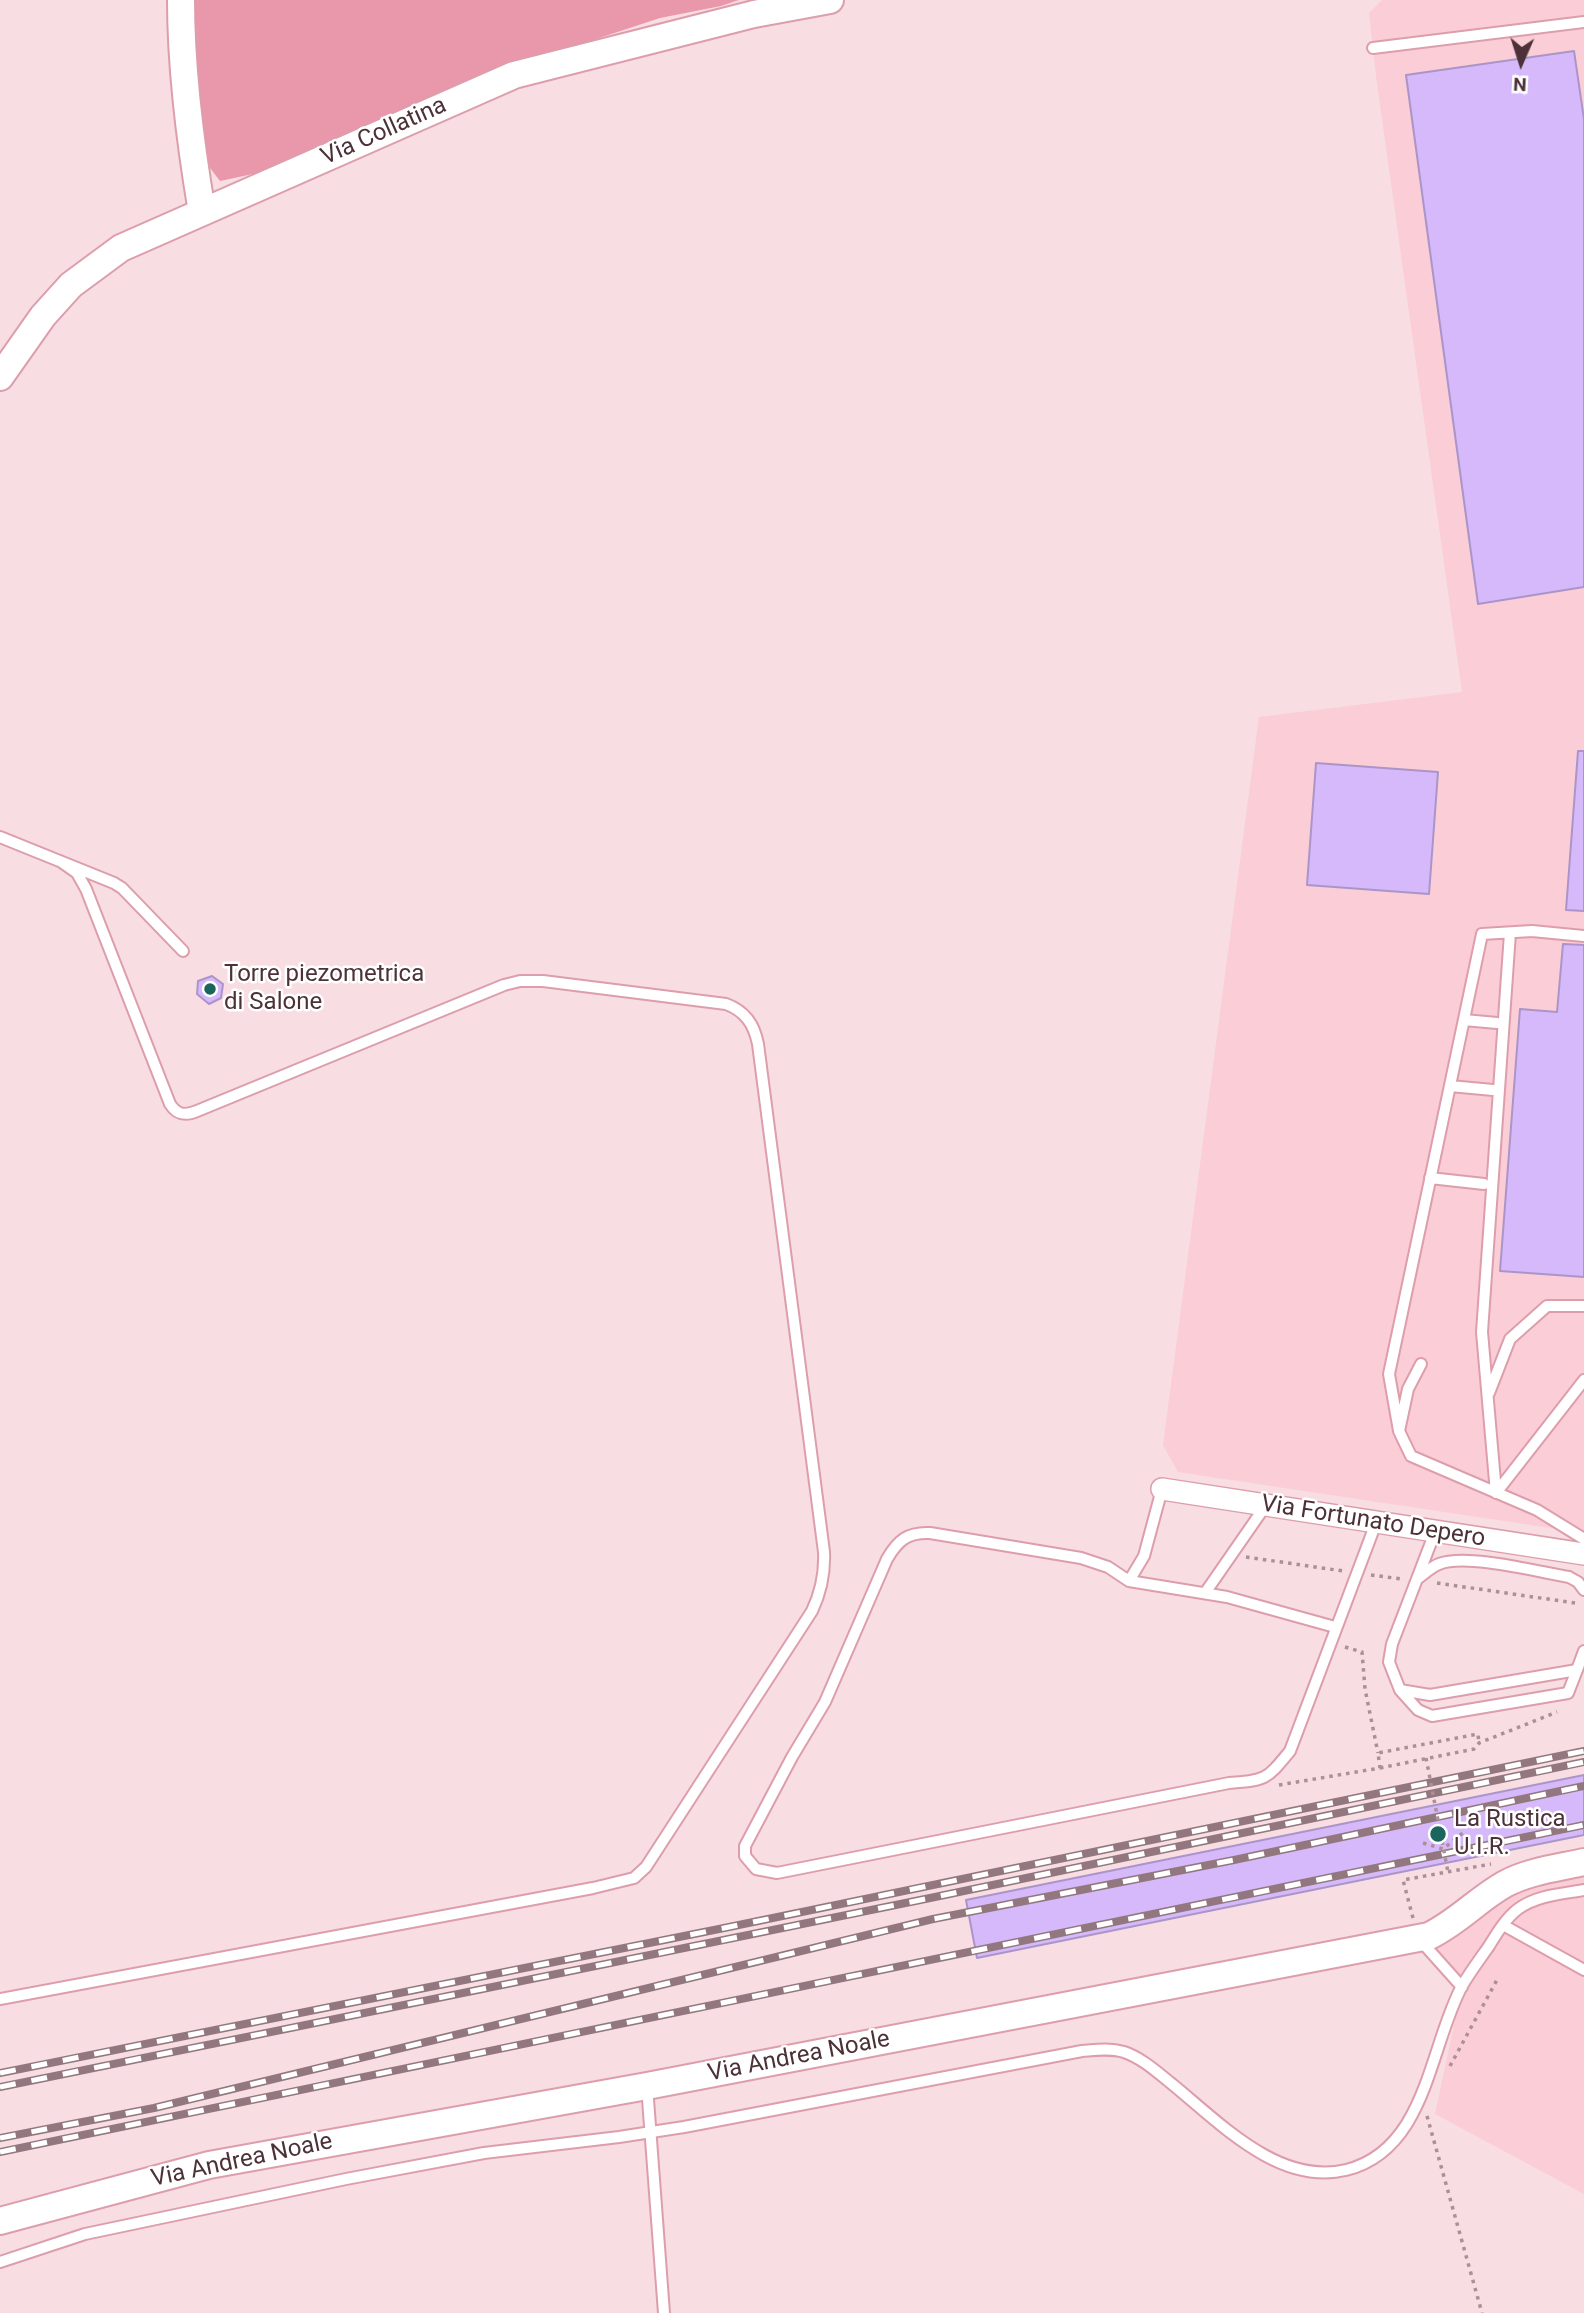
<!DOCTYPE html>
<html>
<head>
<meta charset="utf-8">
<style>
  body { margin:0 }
  #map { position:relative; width:1584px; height:2313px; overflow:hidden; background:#f8dde2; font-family:Roboto,sans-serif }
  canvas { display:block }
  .north { position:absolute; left:1486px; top:28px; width:70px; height:70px; -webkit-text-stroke:5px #fff; paint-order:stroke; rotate:183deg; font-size:19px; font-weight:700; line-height:28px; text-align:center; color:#4c3238 }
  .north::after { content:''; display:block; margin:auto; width:24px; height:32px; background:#4c3238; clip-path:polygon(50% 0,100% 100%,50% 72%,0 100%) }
</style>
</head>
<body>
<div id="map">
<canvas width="1584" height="2313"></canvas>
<div class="north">N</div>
</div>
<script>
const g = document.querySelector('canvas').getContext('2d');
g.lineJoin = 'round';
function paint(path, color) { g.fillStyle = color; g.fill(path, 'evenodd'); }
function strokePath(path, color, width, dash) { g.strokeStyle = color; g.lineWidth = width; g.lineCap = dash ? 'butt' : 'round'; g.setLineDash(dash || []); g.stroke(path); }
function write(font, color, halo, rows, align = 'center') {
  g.font = font + ' Roboto,sans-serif'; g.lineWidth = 5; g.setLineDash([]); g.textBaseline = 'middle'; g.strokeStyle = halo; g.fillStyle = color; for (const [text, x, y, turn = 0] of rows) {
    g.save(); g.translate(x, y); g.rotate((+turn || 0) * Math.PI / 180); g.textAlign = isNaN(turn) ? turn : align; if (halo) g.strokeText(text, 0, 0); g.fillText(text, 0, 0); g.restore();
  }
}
paint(new Path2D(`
  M1382 0H1584V1533L1178 1472 1163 1445 1259 717 1462 692 1376 76 1369 13Z
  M1584 1862V2194L1435 2114 1462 1987 1418 1938 1505 1884Z`), '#fbcdd7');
paint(new Path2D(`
  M189 0H739L721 6 660 18 502 70 281 168 220 181 204 160Z`), '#e997aa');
const building = new Path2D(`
  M1574 51 1584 119V587L1478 604 1406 75Z
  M1578 751H1584V911L1566 910Z
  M1316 763 1438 772 1429 894 1307 885Z
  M1563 944 1584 945V1277L1500 1271 1520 1009 1557 1012Z
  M212 976 223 984 221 998 209 1004 197 994 198 981Z
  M1584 1775V1835L977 1958 966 1900Z`);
paint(building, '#d5b9fa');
strokePath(building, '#ab95c8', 2);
const service = new Path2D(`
  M1373 48 1584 22
  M0 837 114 883 122 888 183 951
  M1510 933 1482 1332 1496 1493 1584 1380
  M1464 1020 1497 1023
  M1450 1086 1493 1090
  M1430 1178 1484 1184
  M1421 1364 1408 1389 1399 1431 1411 1456 1537 1510 1584 1539
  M1489 1393 1510 1339 1547 1306H1584
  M1399 1431 1389 1374 1482 934 1532 931 1584 936
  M1435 1532 1392 1644 1389 1662 1400 1690 1430 1695 1577 1670 1584 1651
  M1417 1579C1424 1574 1431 1567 1439 1564 1466 1553 1539 1572 1569 1577L1578 1582 1584 1590
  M1129 1581 1144 1556 1162 1489
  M1205 1593 1266 1505
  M1335 1627 1227 1597 1129 1581 1108 1567 1081 1558 930 1533C908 1532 898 1540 887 1559L825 1702 792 1757 745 1846V1856L756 1869 777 1873 1229 1783C1267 1780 1266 1780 1290 1751L1376 1523
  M1400 1690 1418 1710 1432 1716 1568 1693 1577 1670
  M1503 1925 1584 1970
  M1420 1940 1462 1987
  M0 1999 593 1888 634 1878 646 1867 812 1611C821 1592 825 1573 824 1552L758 1044C754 1024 745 1011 726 1004L543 981H520L504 985 197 1111C185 1116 177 1115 170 1104L86 889 77 873 60 861
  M647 2086 664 2313
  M0 2262 85 2234 346 2179 484 2153 619 2137 684 2127 1082 2051C1096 2050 1110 2048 1124 2052 1142 2058 1158 2073 1172 2084 1220 2123 1279 2186 1346 2170 1427 2150 1429 2047 1462 1986 1470 1972 1480 1959 1489 1946 1497 1933 1506 1918 1518 1909 1537 1895 1562 1894 1584 1890`);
const minor = new Path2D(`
  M1162 1489 1584 1554`);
const tertiary = new Path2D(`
  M181 0C181 72 190 141 202 212
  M0 377 43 316 71 285 121 248 514 75 754 14 830 0
  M0 2221 209 2165 647 2086 1429 1936C1458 1922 1478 1899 1505 1884 1529 1871 1558 1868 1584 1862`);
strokePath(service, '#dd9eac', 14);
strokePath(minor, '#dd9eac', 24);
strokePath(tertiary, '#dd9eac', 30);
strokePath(new Path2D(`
  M1246 1557 1343 1571
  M1371 1575 1402 1579
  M1437 1583 1575 1603
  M1345 1647 1362 1652 1365 1689 1378 1753
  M1380 1768 1474 1749 1479 1743 1557 1712
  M1279 1785 1380 1768 1378 1753 1478 1734 1479 1743
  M1423 1843 1443 1849 1464 1832
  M1413 1918 1403 1880 1491 1864
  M1450 2066 1498 1978
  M1427 2116 1482 2313`), '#ab9096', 3.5, [3.5, 5]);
strokePath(service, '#fff', 10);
strokePath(minor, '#fff', 21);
strokePath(tertiary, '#fff', 26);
const rail = new Path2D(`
  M0 2073 729 1927 1584 1751
  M0 2087 935 1897 1584 1762
  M0 2138 154 2108 933 1919 1234 1860 1584 1786
  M0 2152 1584 1825`);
strokePath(rail, '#92787e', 8);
strokePath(rail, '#fff', 5, [16]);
strokePath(new Path2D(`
  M1426 1758 1448 1872`), '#ab9096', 3.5, [3.5, 5]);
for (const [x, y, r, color] of [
  [210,989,7,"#1a655c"],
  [1438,1834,9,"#1a655c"]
]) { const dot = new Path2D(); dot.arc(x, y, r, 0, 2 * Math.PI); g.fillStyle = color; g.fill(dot); strokePath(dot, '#fff', 2.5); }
write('24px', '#4c3238', '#fff', [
  ["Via Collatina",384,132,-24],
  ["Via Fortunato Depero",1373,1522,9],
  ["Via Andrea Noale",799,2057,-11],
  ["Via Andrea Noale",242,2161,-12]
]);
write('24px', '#4c3238', '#fff', [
  ["Torre piezometrica",224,975],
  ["di Salone",224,1003],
  ["La Rustica",1454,1820],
  ["U.I.R.",1454,1848]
], 'left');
</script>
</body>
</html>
